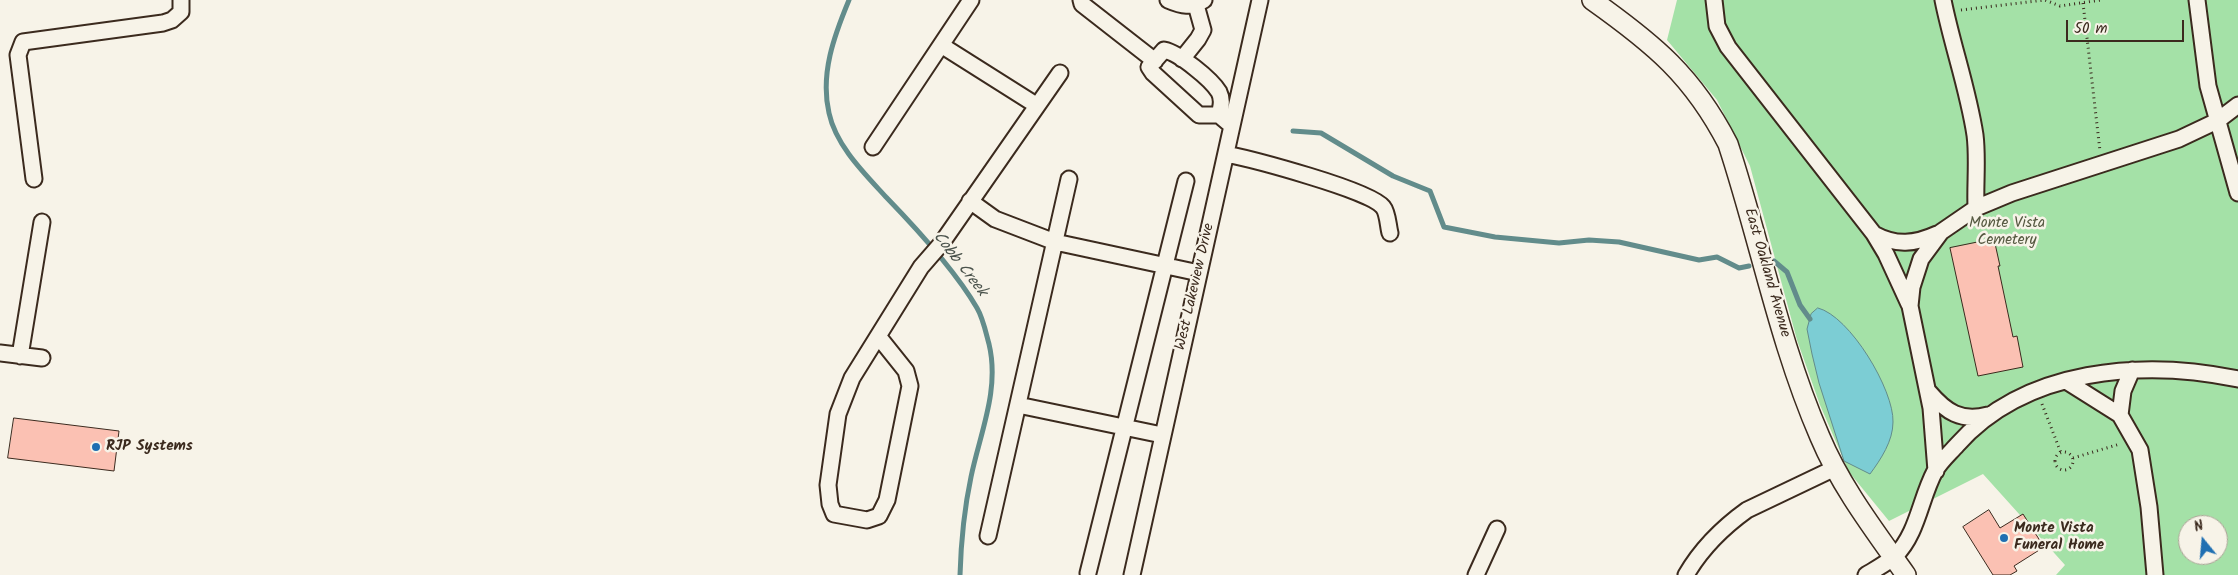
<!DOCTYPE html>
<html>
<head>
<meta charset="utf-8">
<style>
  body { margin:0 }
  #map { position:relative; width:2238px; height:575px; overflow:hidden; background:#f7f3e8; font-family:Kalam,sans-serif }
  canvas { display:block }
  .north { position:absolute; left:2178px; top:515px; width:50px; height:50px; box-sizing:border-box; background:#f7f3e8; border:1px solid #aca397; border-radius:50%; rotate:343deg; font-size:14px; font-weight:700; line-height:20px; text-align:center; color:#3b2a1e }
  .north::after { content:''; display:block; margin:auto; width:18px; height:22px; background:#1f6fb2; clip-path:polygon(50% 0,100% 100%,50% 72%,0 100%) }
  .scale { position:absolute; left:2066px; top:20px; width:118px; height:22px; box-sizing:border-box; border:2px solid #3b2a1e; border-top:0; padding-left:6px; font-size:15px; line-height:18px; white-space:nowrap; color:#3b2a1e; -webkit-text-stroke:4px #f7f3e8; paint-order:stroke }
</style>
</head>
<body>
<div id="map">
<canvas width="2238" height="575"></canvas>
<div class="north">N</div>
<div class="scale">50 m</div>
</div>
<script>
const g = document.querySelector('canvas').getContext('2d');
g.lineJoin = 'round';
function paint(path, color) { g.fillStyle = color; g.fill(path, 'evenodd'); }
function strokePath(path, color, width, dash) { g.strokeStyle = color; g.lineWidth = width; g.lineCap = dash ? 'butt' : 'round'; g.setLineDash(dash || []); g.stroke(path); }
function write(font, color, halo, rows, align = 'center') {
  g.font = font + ' Kalam,sans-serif'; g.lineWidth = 5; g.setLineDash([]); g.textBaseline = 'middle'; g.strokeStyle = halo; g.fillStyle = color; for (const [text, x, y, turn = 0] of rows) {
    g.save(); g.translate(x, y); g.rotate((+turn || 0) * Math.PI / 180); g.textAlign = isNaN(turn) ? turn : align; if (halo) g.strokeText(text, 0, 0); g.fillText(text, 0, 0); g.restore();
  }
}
paint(new Path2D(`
  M1677 0H2238V575H2056L2065 565 1983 474 1889 521 1849 472 1820 405 1797 340 1750 166 1717 100 1667 40ZM2188 525H2218V555H2188Z`), '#a4e1a7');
const water = new Path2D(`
  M1818 308C1850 316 1894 390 1893 422 1893 441 1881 459 1870 474L1844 461 1819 383 1812 354 1807 329 1811 314Z`);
paint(water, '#7ccdd4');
strokePath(water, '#628c8b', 1);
strokePath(new Path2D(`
  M849 0C834 36 820 74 829 113 836 146 865 174 886 197 917 229 955 270 977 308 983 318 986 333 989 344 1000 390 980 433 971 477 964 510 961 542 960 575
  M1293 131 1321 133 1393 176 1430 191 1444 227 1495 237 1559 243 1589 240 1619 242 1699 260 1717 257 1739 268 1749 266
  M1774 261 1787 272 1800 305 1810 319`), '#628c8b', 5);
const building = new Path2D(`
  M1994 239 2000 266H1998L2013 337 2017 336 2023 367 1978 376 1950 248Z
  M14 418 119 431 114 471 8 458Z
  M1989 510 2000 528 2023 514 2044 547 2014 566 2017 571 2010 575H1993L1963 527Z`);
paint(building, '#fbc1b3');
strokePath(building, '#3b2a1e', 1);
const minor = new Path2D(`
  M1081 0 1082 4 1155 61
  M1168 0C1182 6 1191 8 1204 0
  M1714 0 1717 26 1728 47 1874 234 1886 254 1909 304
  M1943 0C1952 45 1968 89 1975 135 1978 158 1975 184 1976 208
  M2197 0 2208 86 2238 193
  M941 45 1036 105
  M1182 59 1198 39 1203 30 1196 5
  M1219 115H1199L1153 73 1149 67 1164 50C1179 53 1211 79 1219 92 1223 100 1221 107 1219 115L1232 126
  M873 147 971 0
  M1226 154C1251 159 1370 190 1383 207 1388 213 1388 226 1390 233
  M34 179 18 55 23 42 163 23 172 20 181 12V0
  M970 201 995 219 1055 242 1199 273
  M1874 234C1896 246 1915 244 1937 234
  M878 336 906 371 910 386 887 500 879 516 867 520 834 514 830 504 828 485 838 414 852 378 921 267 941 244 1060 73
  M0 353 42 358
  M20 356 42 222
  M2066 381 2120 415 2140 450 2149 507 2155 575
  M1929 392C1946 412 1961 422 1988 415
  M1018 405 1162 435
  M2120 415 2123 391 2132 370
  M1936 471 1931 408 1910 306 1912 287 1921 259 1941 232 1976 208 2012 193 2179 139 2217 121 2238 105
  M988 536 1069 179
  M1088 573 1186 181
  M1132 575 1260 0
  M1476 575 1497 529
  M1686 575C1701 549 1722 528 1747 510L1835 468
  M1866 575C1876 569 1887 563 1895 556 1918 533 1920 499 1935 471 1940 462 1950 453 1957 445 2025 368 2143 359 2238 379`);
const major = new Path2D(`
  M1592 0C1654 44 1693 76 1728 144 1760 241 1779 343 1820 437 1841 487 1875 531 1906 575`);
strokePath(minor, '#3b2a1e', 19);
strokePath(major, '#3b2a1e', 22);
strokePath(new Path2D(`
  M2083 3 2100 151
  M1961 10 2045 0 2060 6 2101 0
  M2042 404 2061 453
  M2055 461a9 9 0 1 1 18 0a9 9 0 1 1-18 0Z
  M2073 458 2120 444`), '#3b2a1e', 3, [1, 4]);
strokePath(minor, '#f7f3e8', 15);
strokePath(major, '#f7f3e8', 19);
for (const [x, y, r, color] of [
  [96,447,5,"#1f6fb2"],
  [2004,538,5,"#1f6fb2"]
]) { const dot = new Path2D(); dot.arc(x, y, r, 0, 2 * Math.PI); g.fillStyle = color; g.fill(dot); strokePath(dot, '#f7f3e8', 2); }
write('15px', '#555840', '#f7f3e8', [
  ["Monte Vista",2007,224],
  ["Cemetery",2007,241]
]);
write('15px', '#3b2a1e', '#f7f3e8', [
  ["East Oakland Avenue",1766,273,74],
  ["West Lakeview Drive",1196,287,-77]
]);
write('bold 15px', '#3b2a1e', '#f7f3e8', [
  ["RJP Systems",106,447],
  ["Monte Vista",2014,529],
  ["Funeral Home",2014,546]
], 'left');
write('italic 16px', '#4b534c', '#f7f3e8', [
  ["Cobb Creek",959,265,52]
]);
</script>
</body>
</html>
